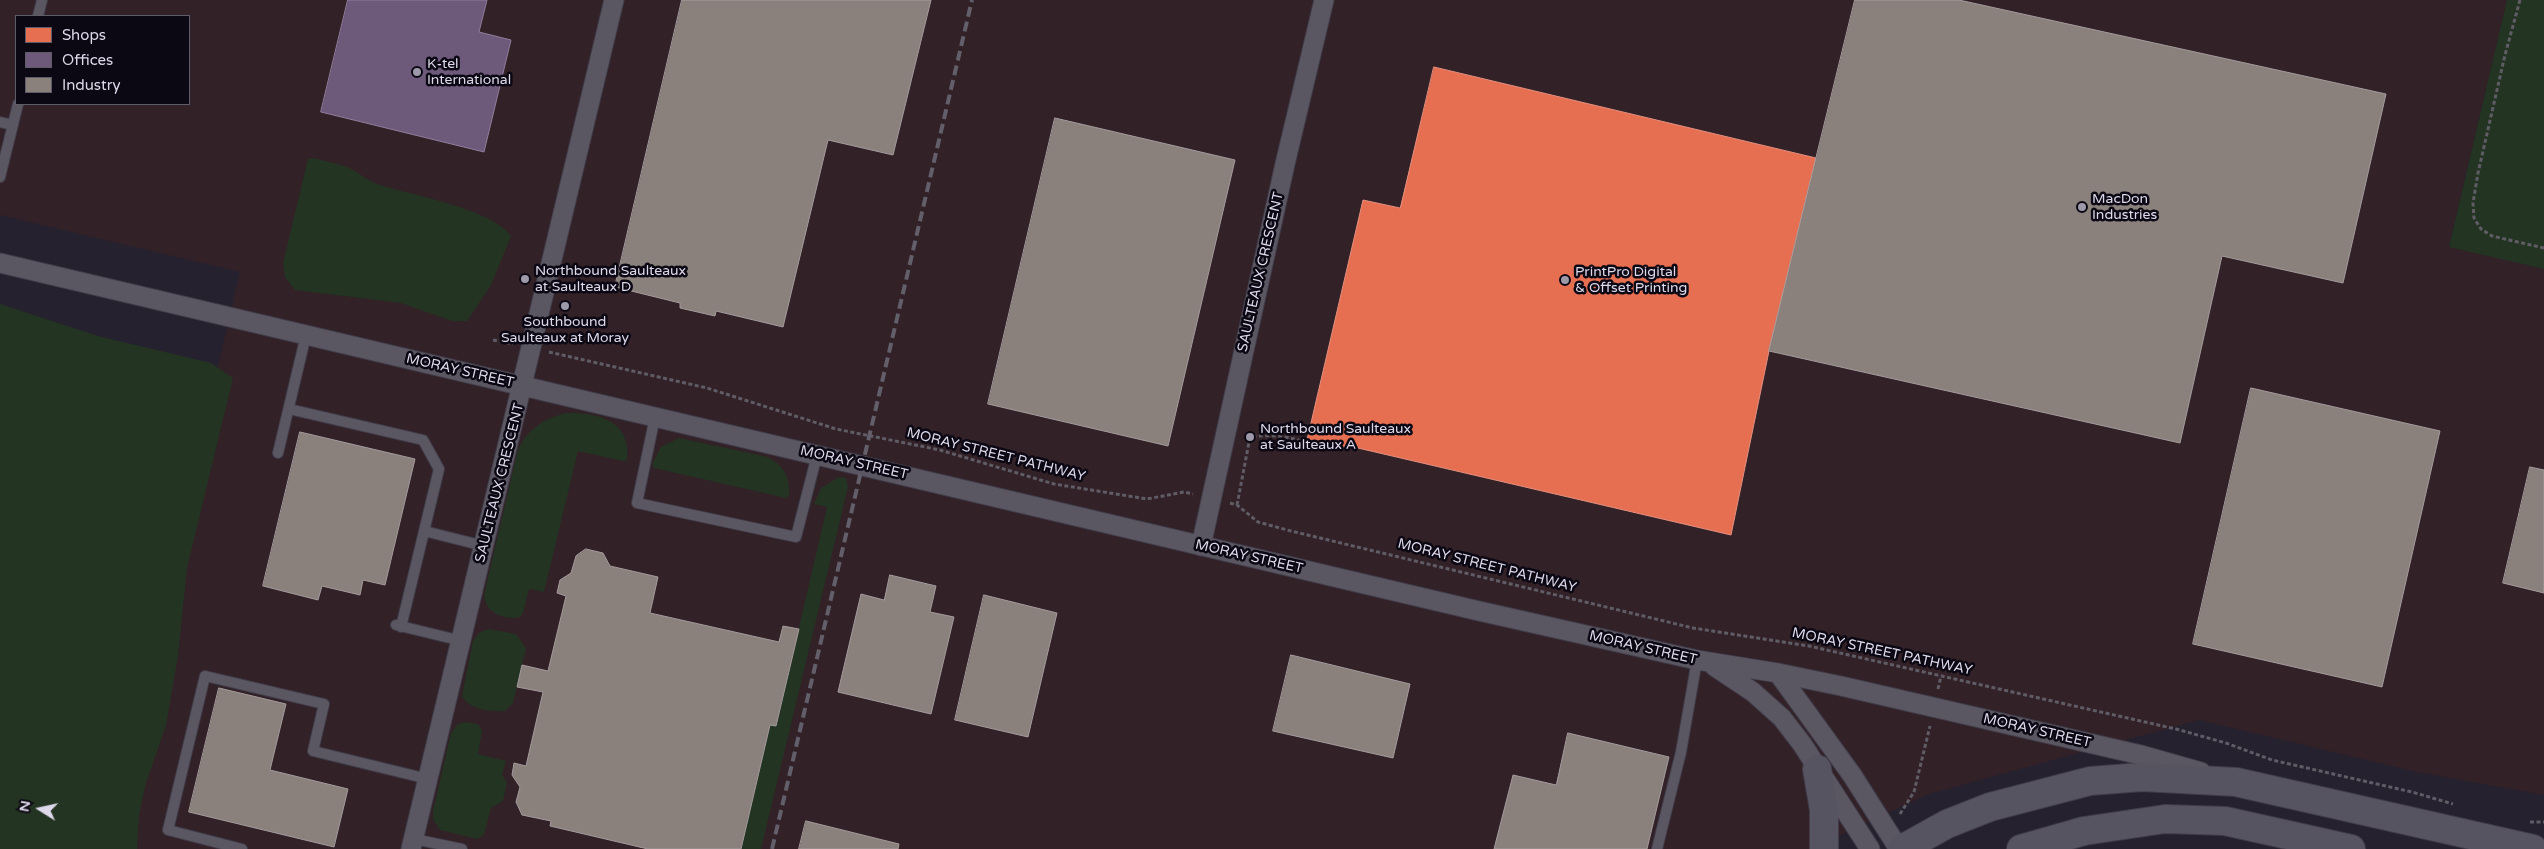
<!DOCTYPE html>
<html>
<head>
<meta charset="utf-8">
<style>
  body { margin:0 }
  #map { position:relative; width:2544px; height:849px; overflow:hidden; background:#25212f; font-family:"Varela Round",sans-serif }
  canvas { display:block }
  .legend { position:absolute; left:15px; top:15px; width:175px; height:90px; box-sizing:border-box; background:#0b0813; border:1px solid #5f5c69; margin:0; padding:6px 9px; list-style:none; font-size:15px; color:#ddd9eb }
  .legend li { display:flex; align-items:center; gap:10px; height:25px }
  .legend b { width:25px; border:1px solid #5f5c69 }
  .north { position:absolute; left:15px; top:784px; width:50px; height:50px; -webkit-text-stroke:4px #0b0813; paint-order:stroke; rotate:280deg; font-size:14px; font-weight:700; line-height:20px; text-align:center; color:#ddd9eb }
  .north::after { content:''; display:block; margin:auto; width:18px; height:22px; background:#ddd9eb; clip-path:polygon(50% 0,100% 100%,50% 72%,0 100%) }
</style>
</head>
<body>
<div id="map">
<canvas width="2544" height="849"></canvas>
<ul class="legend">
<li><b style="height:14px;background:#e76f51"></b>Shops</li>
<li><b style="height:14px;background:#6d597a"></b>Offices</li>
<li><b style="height:14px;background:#8a817c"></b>Industry</li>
</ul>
<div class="north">N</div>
</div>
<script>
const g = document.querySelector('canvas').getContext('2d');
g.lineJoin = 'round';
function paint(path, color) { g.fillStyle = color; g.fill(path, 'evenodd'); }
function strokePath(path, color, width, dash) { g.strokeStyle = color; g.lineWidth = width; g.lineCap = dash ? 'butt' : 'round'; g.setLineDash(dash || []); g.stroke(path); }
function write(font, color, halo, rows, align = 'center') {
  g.font = font + ' "Varela Round",sans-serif'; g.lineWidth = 5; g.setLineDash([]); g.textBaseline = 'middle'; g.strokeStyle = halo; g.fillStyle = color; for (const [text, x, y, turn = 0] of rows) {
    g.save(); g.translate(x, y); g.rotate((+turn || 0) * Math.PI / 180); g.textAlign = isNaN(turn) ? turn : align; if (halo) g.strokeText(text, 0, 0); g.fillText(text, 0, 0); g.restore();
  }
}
paint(new Path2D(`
  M0 0H2507L2449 246 2544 269V795L2417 772 2199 720 1929 794 1811 849H105L240 272 0 215ZM16 16H189V104H16Z`), '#322127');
paint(new Path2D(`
  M2507 0H2544V269L2449 247Z
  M314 158C324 161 336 163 347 167 357 171 366 180 377 184 410 195 491 208 511 236L491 285 467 321H452L401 303 295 290 285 277 283 263 308 159Z
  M0 304 98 336 211 363 233 378 187 568 178 656 166 725 146 783 139 815 137 849H0Z
  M565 413C597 412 632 420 627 460L623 461 578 451 544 592 529 589 523 613 520 617C504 621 485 612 484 595L518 450C527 429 544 419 565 413Z
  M679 438 768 457C784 466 790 477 789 495L786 498 654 468 652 464 661 447Z
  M839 477 846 478 848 487 761 849H741L770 725 776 726 827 507 814 504 821 488Z
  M489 629 516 634 526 648 513 703 505 711C491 712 469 710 462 696L473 641 480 632Z
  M466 722 478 724 482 731 478 754 506 761 502 775 507 782 503 801 491 808 484 835 477 839 440 830 433 819V811L451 733 458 724Z`), '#243422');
const shops = new Path2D(`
  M1434 67 1816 158 1769 351 1731 535 1345 445 1344 448 1307 440 1363 200 1400 208Z`);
paint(shops, '#e76f51');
strokePath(shops, '#e48f7f', 1);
const offices = new Path2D(`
  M348 0H487L479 32 511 40 484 152 321 112Z`);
paint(offices, '#6d597a');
strokePath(offices, '#8f7f9c', 1);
const industry = new Path2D(`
  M682 0H931L893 155 828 140 783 327 716 311 715 316 680 308V303L615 287Z
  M1855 0H1959L2386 94 2343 283 2222 256 2180 443 1769 351Z
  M1055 118 1235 160 1168 446 988 404Z
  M2251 388 2440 431 2382 687 2193 644Z
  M300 432 415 459 385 585 363 580 360 595 322 586 318 600 263 586Z
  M2530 467 2544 470V593L2503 583Z
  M586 549 603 553 610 566 658 577 650 613 779 642 783 626 799 629 776 726 770 725 741 849H648L550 826 551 821 522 815 516 802 520 787 512 775 514 763 526 766 543 692 517 687 522 665 548 671 566 596 557 593 560 580 571 573 576 556Z
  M890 575 936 586 930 612 954 617 931 714 838 692 861 594 884 600Z
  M984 595 1057 613 1028 737 955 720Z
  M1291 655 1410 684 1393 758 1273 731Z
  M219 688 286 704 270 770 348 789 334 847 189 812Z
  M1568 733 1669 757 1647 849H1494L1513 775 1556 785Z
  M806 821 899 844 898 849H799Z`);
paint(industry, '#8a817c');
strokePath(industry, '#a39b9d', 1);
const lane = new Path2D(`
  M38 16 42 0
  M0 122 13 125
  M0 177 18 104
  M289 409 423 440 439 469 401 627
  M655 417 637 503 796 537 817 455
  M278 453 306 335
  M424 531 484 546
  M396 625 462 641
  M414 839 462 849
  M242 849 168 830 205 676 324 704 313 751 428 779
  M1657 849 1681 752 1697 660`);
const street = new Path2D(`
  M0 263 1479 611 1697 660 1778 673 1841 686 2141 755 2201 772
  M1201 546 1285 164 1324 0
  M1714 666 1753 692 1782 718 1802 744 1870 849
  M1778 673 1852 775 1899 849
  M411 849 614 0`);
const secondary = new Path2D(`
  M1817 769 1824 810V849
  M1902 849 1947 824 1990 807 2090 781 2142 777 2236 782 2533 849
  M2021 849 2084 831 2165 819 2225 821 2351 849`);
strokePath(lane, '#403c49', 12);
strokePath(street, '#403c49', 21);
strokePath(secondary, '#403c49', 30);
strokePath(new Path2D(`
  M2520 0 2505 55 2478 173 2473 203 2474 218 2481 229 2492 236 2544 248
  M493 340 513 344
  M549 352 707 388 836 429 940 450 1054 484 1147 499 1184 492 1193 494
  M1230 503 1237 505 1258 522 1291 531 1693 628 1809 646 2176 729 2226 743 2272 760 2412 792 2453 804
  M1237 505 1250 437C1285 432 1302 442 1335 451
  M1938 689 1941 676
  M1900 814 1914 792 1930 726
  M2530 822H2544`), '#5f5c66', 3, [4, 2.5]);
strokePath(lane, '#5a5763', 10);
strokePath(street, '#5a5763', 19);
strokePath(secondary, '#575461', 28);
strokePath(new Path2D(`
  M772 849 972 0`), '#625f6a', 4, [10, 5]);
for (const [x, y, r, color] of [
  [417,72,5,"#9d99a9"],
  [2082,207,5,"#9d99a9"],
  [525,279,5,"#9d99a9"],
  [1565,280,5,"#9d99a9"],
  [565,306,5,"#9d99a9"],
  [1250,437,5,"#9d99a9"]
]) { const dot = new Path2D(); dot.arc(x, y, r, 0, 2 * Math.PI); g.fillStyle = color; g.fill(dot); strokePath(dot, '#0b0813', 2); }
write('14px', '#ddd9eb', '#0b0813', [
  ["K-tel",427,64],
  ["International",427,80],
  ["MacDon",2092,199],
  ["Industries",2092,215],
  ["Northbound Saulteaux",535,271],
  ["at Saulteaux D",535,287],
  ["PrintPro Digital",1575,272],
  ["& Offset Printing",1575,288],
  ["Southbound",565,322,"center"],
  ["Saulteaux at Moray",565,338,"center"],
  ["Northbound Saulteaux",1260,429],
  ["at Saulteaux A",1260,445]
], 'left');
write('14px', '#ddd9eb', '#0b0813', [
  ["SAULTEAUX CRESCENT",1261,272,-77],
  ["MORAY STREET",460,371,13],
  ["MORAY STREET PATHWAY",996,455,14],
  ["MORAY STREET",854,463,13],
  ["SAULTEAUX CRESCENT",500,483,-76],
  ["MORAY STREET",1249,557,13],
  ["MORAY STREET PATHWAY",1487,566,14],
  ["MORAY STREET",1643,648,13],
  ["MORAY STREET PATHWAY",1882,652,12],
  ["MORAY STREET",2037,731,13]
]);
</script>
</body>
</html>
